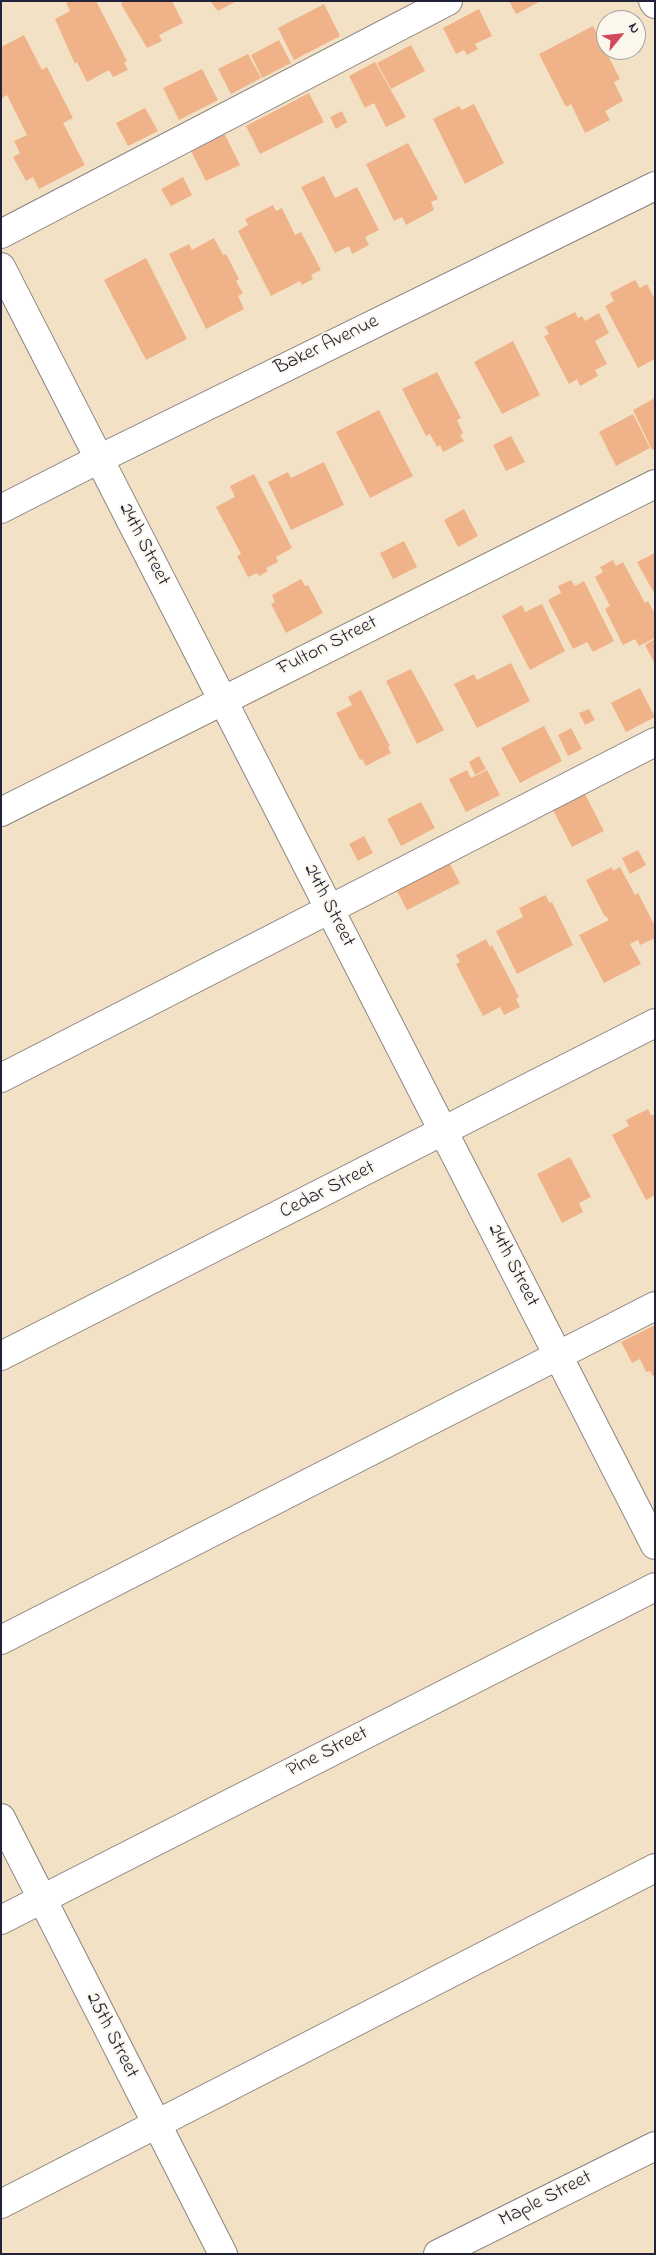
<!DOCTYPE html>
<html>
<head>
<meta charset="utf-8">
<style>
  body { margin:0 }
  #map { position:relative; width:656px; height:2255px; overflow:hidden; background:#f3e1c6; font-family:"Indie Flower",sans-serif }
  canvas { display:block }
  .frame { position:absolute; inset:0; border:2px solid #22223b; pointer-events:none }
  .north { position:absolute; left:596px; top:10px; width:50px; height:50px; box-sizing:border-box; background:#fbf7ec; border:1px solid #a4a2a5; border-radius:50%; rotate:62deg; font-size:14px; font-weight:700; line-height:20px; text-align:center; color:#22223b }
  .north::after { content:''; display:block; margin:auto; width:18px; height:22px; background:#d1495b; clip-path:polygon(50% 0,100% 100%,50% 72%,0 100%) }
</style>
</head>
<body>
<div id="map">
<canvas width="656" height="2255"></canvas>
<div class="frame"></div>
<div class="north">N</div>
</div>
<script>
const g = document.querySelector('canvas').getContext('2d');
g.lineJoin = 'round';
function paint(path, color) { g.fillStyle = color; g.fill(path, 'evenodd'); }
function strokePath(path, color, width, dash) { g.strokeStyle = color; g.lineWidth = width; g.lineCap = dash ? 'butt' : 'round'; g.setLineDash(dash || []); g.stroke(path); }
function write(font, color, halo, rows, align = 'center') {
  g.font = font + ' "Indie Flower",sans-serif'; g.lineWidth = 4; g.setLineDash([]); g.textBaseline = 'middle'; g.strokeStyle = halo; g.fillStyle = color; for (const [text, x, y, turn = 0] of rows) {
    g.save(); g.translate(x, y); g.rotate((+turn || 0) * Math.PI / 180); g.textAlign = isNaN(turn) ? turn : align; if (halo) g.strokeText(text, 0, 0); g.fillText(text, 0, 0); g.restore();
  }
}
paint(new Path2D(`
  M68 1H96L127 61 124 63 128 70 113 77 109 70 87 82 77 62 75 64 55 19 70 11 66 3Z
  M123 1H172L183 23 159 35 162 41 147 48 121 4Z
  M210 1H237L218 11Z
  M509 1H541L516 14Z
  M324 4 340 36 294 60 278 28Z
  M479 9 492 36 475 44 478 49 467 55 464 50 456 54 443 28Z
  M593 26 620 79 614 82 623 101 605 111 610 120 585 133 571 104 566 107 539 54Z
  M24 35 42 70 47 67 73 118 63 123 85 165 39 189 33 177 26 181 13 157 20 153 14 141 27 135 7 95 2 98 1 95V47Z
  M279 40 291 63 262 78 251 55Z
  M411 45 425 71 391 89 377 63Z
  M248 54 261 78 231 94 218 69Z
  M375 62 406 117 386 127 374 103 365 108 349 76Z
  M202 69 218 100 179 120 163 88Z
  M309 93 324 122 260 154 246 126Z
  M474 104 504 163 465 184 433 119 459 106 462 110Z
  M145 108 158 131 128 146 116 123Z
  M342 111 347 122 336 129 330 117Z
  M224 133 240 165 206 181 190 149Z
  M408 143 438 199 431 202 434 210 406 225 402 217 394 221 366 164Z
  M324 176 335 198 357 187 379 230 365 237 369 245 352 254 349 246 335 253 301 187Z
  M183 177 192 195 171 206 161 189Z
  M273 205 276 211 282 208 295 235 301 232 321 270 311 275 313 279 302 285 300 281 271 296 238 231 248 225 245 219Z
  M214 238 223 255 226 254 239 279 236 281 243 293 238 296 244 309 206 329 169 254 189 244 192 250Z
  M146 258 187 339 146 360 104 280Z
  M635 280 640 288 647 284 655 300V359L638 368 605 306 614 301 610 293Z
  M575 312 578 318 582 316 585 321 599 313 609 333 595 341 607 364 595 370 598 376 580 386 577 379 569 384 544 336 549 334 545 327Z
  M513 341 540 395 502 414 474 362Z
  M437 372 461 418 457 420 463 433 460 435 464 441 443 452 440 445 437 447 430 434 426 436 402 389Z
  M655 398V448L652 450 633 410Z
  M379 410 413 476 370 498 336 432Z
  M633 414 650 448 616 466 599 432Z
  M511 436 525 462 506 471 493 445Z
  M324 462 344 505 291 530 268 482 288 472 291 478Z
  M254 474 292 548 276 557 278 562 266 568 268 571 259 576 257 573 248 577 237 556 241 554 216 507 235 497 230 486Z
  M464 509 478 536 458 547 444 520Z
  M404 541 417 567 393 579 380 553Z
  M655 553V595L637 562Z
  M613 560 616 566 623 562 645 603 648 601 655 614V638L639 646 635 639 623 645 605 609 610 606 595 577 603 572 600 567Z
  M301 579 305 586 308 585 323 613 286 633 271 604 275 602 272 595Z
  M571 580 575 586 584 581 614 641 593 652 587 642 573 649 548 600 561 593 558 586Z
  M542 604 565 651 530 670 502 616 522 605 525 612Z
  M655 639V664L645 645Z
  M511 663 530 701 477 728 454 684 474 674 477 680Z
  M411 669 444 730 417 744 386 681Z
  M640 688 655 717 626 732 611 703Z
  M361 690 390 746 388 747 391 753 366 766 362 759 360 760 336 713 352 705 348 697Z
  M589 709 595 720 585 725 579 713Z
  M544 726 562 761 520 783 501 748Z
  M571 728 582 749 568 756 558 735Z
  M479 756 486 769 475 775 469 762Z
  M467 770 471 778 487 770 500 795 466 812 449 779Z
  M584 792 604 831 572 847 552 808Z
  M421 802 435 828 401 846 387 819Z
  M364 836 373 853 358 861 349 844Z
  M638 850 646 865 630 874 622 858Z
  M449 862 460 883 407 910 396 889Z
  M612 867 613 871 620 867 635 895 638 893 655 926V938L640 945 638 940 630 944 641 964 604 983 579 935 609 920 606 916 605 917 586 880Z
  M545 895 550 903 552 902 573 945 517 974 496 931 523 917 519 908Z
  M486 939 490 947 492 945 519 997 516 999 520 1007 504 1015 500 1007 483 1016 456 964 460 962 456 955Z
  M648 1109 651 1115H655V1195L646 1200 612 1135 629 1126 626 1120Z
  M570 1157 591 1197 579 1203 583 1212 562 1223 537 1174Z
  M655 1325V1375L653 1376 650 1371 646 1372 640 1359 632 1363 621 1342Z`), '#f0b389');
const minor = new Path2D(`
  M653 1 655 4
  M1 234 448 1
  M1 267 655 1545
  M1 509 99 459 655 186
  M1 812 655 484
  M1 1078 655 742
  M1 1356 655 1023
  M1 1640 655 1306
  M1 1818 223 2254
  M1 1920 655 1587
  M1 2204 655 1868
  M438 2254 655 2146`);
strokePath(minor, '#8a8280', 30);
strokePath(minor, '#fff', 28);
write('20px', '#22223b', '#fbf7ec', [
  ["Baker Avenue",327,346,-26],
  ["24th Street",143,545,63],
  ["Fulton Street",328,647,-27],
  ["24th Street",328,906,63],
  ["Cedar Street",328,1191,-27],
  ["24th Street",512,1266,63],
  ["Pine Street",328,1753,-27],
  ["25th Street",111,2036,63],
  ["Maple Street",546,2200,-27]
]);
</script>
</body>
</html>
